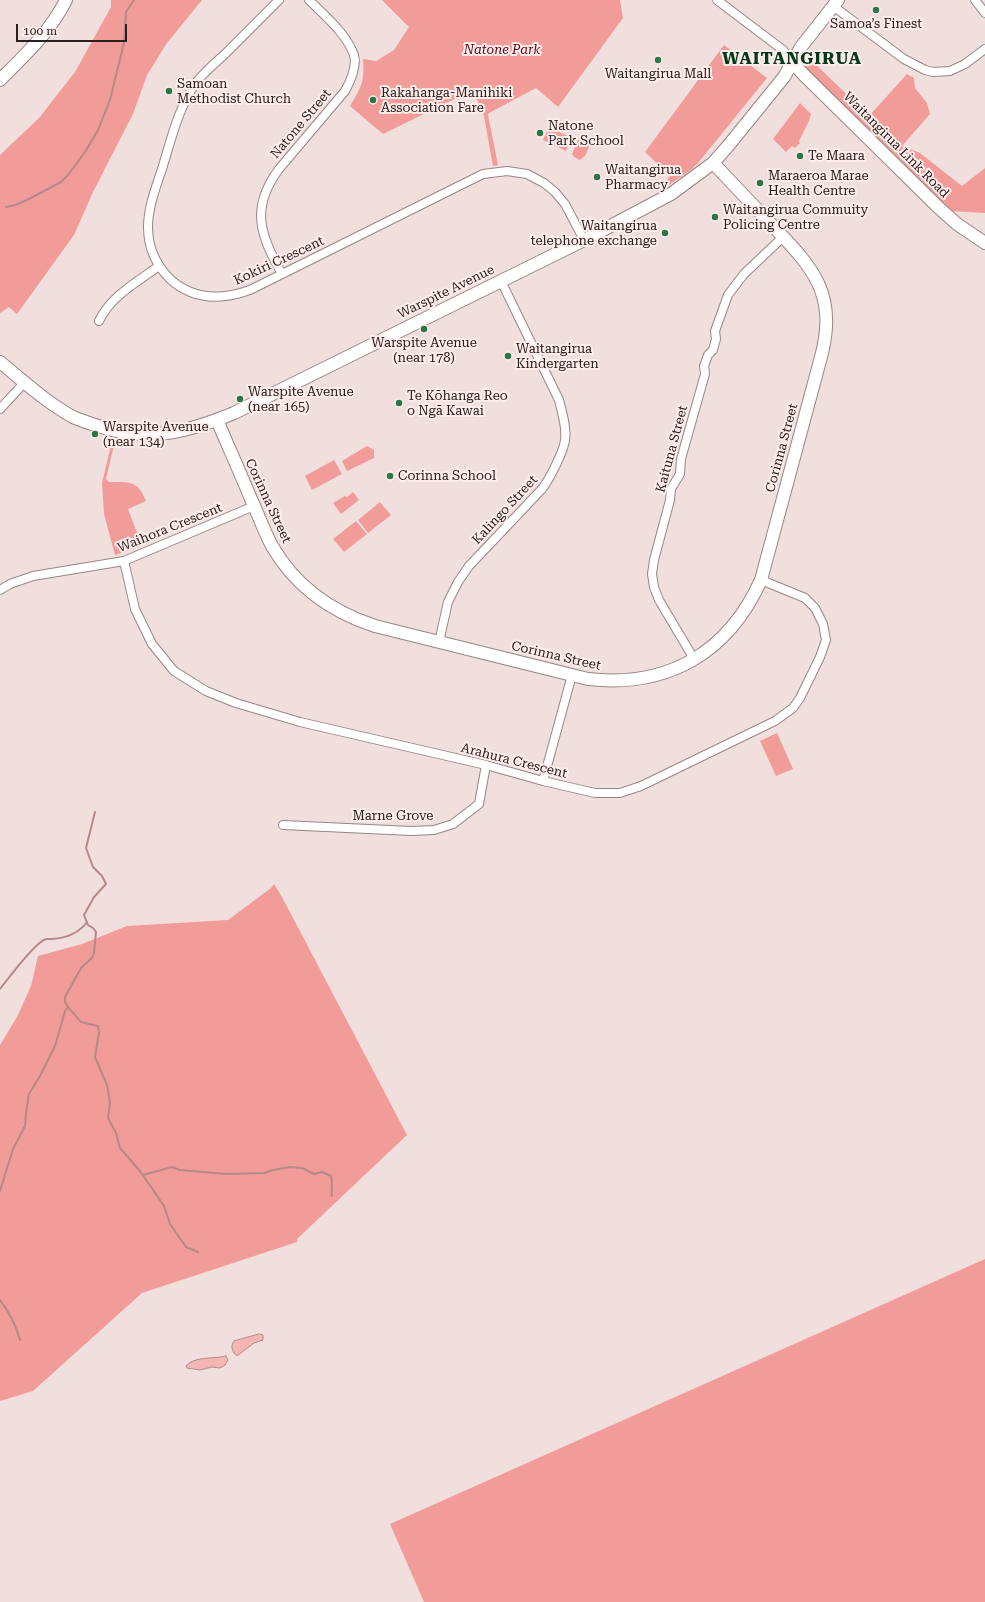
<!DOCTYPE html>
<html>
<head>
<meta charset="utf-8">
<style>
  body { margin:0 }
  #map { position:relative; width:985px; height:1602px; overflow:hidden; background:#f1dfde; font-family:"Roboto Serif",serif }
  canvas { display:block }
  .scale { position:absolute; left:16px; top:24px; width:111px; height:18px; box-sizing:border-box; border:2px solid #26201f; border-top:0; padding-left:5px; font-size:12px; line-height:14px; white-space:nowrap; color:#26201f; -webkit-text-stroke:3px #ffeceb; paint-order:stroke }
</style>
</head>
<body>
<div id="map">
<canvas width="985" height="1602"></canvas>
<div class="scale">100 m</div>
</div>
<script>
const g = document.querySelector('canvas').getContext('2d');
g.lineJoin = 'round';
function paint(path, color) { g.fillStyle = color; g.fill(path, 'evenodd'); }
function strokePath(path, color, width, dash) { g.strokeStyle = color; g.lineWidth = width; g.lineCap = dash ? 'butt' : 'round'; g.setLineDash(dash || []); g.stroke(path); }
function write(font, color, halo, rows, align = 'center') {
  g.font = font + ' "Roboto Serif",serif'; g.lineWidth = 4; g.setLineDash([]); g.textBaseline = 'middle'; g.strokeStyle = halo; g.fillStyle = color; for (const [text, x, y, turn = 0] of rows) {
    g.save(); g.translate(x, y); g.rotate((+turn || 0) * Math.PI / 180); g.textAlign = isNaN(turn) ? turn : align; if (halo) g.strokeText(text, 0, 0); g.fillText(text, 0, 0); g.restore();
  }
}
paint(new Path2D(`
  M111 0H202L167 43 147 75 133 114 93 192 74 235 17 314 9 307 0 313V155L39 118 75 72 111 7Z
  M382 0H620L623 18 558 107 536 88 489 113 488 115 498 165 493 166 484 116 473 90 383 134 350 106C361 88 365 81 363 59L376 61 394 50 409 27Z
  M724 45 767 78 698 163 691 170 669 185 666 181 670 176 645 152Z
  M807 56 869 116 907 74 914 78 915 88 927 103 930 114 902 146 920 153 962 186 985 168V213L950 211 804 68 803 61Z
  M800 103 811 114 809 121 799 141 800 143 795 148 792 146 786 152 773 139Z
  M549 127 572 138 566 151 543 140Z
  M584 137 590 140 588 143 590 144 585 156 580 160 574 157 572 154 578 140Z
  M112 441H115L106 479 109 482C129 482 138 480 146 501L128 509 142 546 115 555 104 514 102 483Z
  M367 446 374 450V458L347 471 342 461Z
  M334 460 342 474 312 490 305 476Z
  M353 492 359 500 341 514 333 503 345 496 347 497Z
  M380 502 391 515 368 533 358 520Z
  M356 521 367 534 344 552 333 539Z
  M777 733 793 769 776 776 760 741Z
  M274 884 282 897 407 1135 297 1239V1242L142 1293 33 1391 0 1401V1045L17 1017 31 986 38 956 82 944 127 926 228 920 271 888Z
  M985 1259V1602H424L390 1524Z`), '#f19c99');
const water = new Path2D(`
  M260 1334 263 1335V1340L254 1343 237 1356C232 1352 230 1346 234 1341Z
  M226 1356 228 1360 225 1365 220 1368 212 1367 200 1370 187 1368 186 1366C194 1356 214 1359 226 1356Z`);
paint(water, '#f3b6b3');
strokePath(water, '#b68987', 1);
strokePath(new Path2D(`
  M6 207 15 205 27 200 61 182 68 175 85 152 98 130 110 100 124 43 126 12 134 0
  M0 989C8 979 35 942 46 939 48 939 50 939 52 939 66 938 79 933 87 922
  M68 1007 81 1022 98 1026 99 1033 95 1057 107 1085 110 1103 108 1118 116 1133 120 1148 139 1170 149 1184 164 1206 170 1224 186 1247 198 1252
  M143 1175 172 1167 180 1170 226 1174 264 1173 273 1170 290 1167 302 1168 314 1174 322 1172 331 1176C333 1183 331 1189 332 1196
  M0 1191 13 1149 25 1126 26 1113 29 1094 40 1076 55 1046 65 1011 68 1007 65 1002V997L81 968 92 958 94 953 96 932 93 928 88 925 84 915 94 897 106 884 102 876 93 867 86 848 95 812
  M0 1300C10 1313 16 1325 20 1340`), '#b68987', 2);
const street = new Path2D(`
  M279 0C261 18 243 36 225 54 215 63 203 73 195 84 178 109 171 140 162 169 156 187 148 207 148 227 148 248 156 265 170 279 193 300 222 300 250 290L483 174 507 171 527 174 544 183 555 192 565 204 584 240
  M717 0 783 50 792 62
  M975 0 985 13
  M833 6 904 59 925 70 933 72 950 71 965 64 985 49
  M282 274C260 235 250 208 279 169L345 91C350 82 357 66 354 55 346 33 325 16 309 0
  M99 321C111 296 137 282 159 266
  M0 409 25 382
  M124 561 135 609 152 644 174 671 206 691 236 703 300 722 486 765 543 781 595 793H620L641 786 775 721 793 708 800 698 820 657 826 640 823 624 815 608 805 598 761 580
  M0 590 10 584 33 576 124 561 254 506
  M439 642 448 602 458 582 469 566 542 489C549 480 564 451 565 440 567 428 562 412 559 400L501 281
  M694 659 659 600 654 587 652 574 654 560 670 500 671 489 680 474 681 459 705 374 704 366 708 355 713 350 716 339 715 331 728 295 744 274 783 237
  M543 781 572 675
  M283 825 411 831 434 830 453 824 479 804 486 765`);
const secondary = new Path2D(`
  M792 62 804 75 939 208 957 224 985 243
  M0 80C25 55 50 32 66 0
  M0 362C23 381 46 402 73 417 82 421 92 424 101 427 151 442 188 432 234 413L584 240 671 194 713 163 728 146 784 77 801 47 838 0
  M217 420C228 446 240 472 251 499 258 514 264 531 272 546 295 586 332 612 375 626L588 679C668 688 728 653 761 580L821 357C838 294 813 268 772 225 752 204 733 184 713 163`);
strokePath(street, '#978685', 10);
strokePath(secondary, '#978685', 14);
strokePath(street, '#fff', 8);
strokePath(secondary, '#fff', 12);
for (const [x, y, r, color] of [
  [876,10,4,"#297746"],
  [658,60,4,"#297746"],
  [169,91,4,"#297746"],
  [373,100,4,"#297746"],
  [540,133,4,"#297746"],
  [800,156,4,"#297746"],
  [597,177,4,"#297746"],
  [760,183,4,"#297746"],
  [715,217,4,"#297746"],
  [665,233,4,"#297746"],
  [424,329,4,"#297746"],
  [508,356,4,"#297746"],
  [240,399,4,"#297746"],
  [399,403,4,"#297746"],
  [95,434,4,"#297746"],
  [390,476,4,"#297746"]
]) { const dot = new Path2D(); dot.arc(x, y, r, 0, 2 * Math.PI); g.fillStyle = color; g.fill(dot); strokePath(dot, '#ffeceb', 1.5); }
write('13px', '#26201f', '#ffeceb', [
  ["Samoa’s Finest",876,24,"center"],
  ["Waitangirua Mall",658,74,"center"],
  ["Samoan",177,84],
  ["Methodist Church",177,99],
  ["Rakahanga-Manihiki",381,93],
  ["Association Fare",381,108],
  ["Natone",548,126],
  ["Park School",548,141],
  ["Te Maara",808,156],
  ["Waitangirua",605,170],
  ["Pharmacy",605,185],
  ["Maraeroa Marae",768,176],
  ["Health Centre",768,191],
  ["Waitangirua Commuity",723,210],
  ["Policing Centre",723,225],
  ["Waitangirua",657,226,"right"],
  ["telephone exchange",657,241,"right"],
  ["Warspite Avenue",424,343,"center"],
  ["(near 178)",424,358,"center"],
  ["Waitangirua",516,349],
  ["Kindergarten",516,364],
  ["Warspite Avenue",248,392],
  ["(near 165)",248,407],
  ["Te Kōhanga Reo",407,396],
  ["o Ngā Kawai",407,411],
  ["Warspite Avenue",103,427],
  ["(near 134)",103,442],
  ["Corinna School",398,476]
], 'left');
write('italic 13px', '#5d0410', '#ffeceb', [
  ["Natone Park",502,50]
]);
write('13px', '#26201f', '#ffeceb', [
  ["Natone Street",301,124,-50],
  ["Waitangirua Link Road",896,145,45],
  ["Kokiri Crescent",279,261,-25],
  ["Warspite Avenue",446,292,-26],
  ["Corinna Street",782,448,-75],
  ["Kaituna Street",672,449,-75],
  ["Corinna Street",268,501,65],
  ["Kalingo Street",505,510,-47],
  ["Waihora Crescent",170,528,-22],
  ["Corinna Street",556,656,13],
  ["Arahura Crescent",514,761,14],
  ["Marne Grove",393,816]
]);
g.letterSpacing = '1px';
write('bold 17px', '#003a1a', '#ffeceb', [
  ["WAITANGIRUA",792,59]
]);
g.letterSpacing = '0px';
</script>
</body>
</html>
